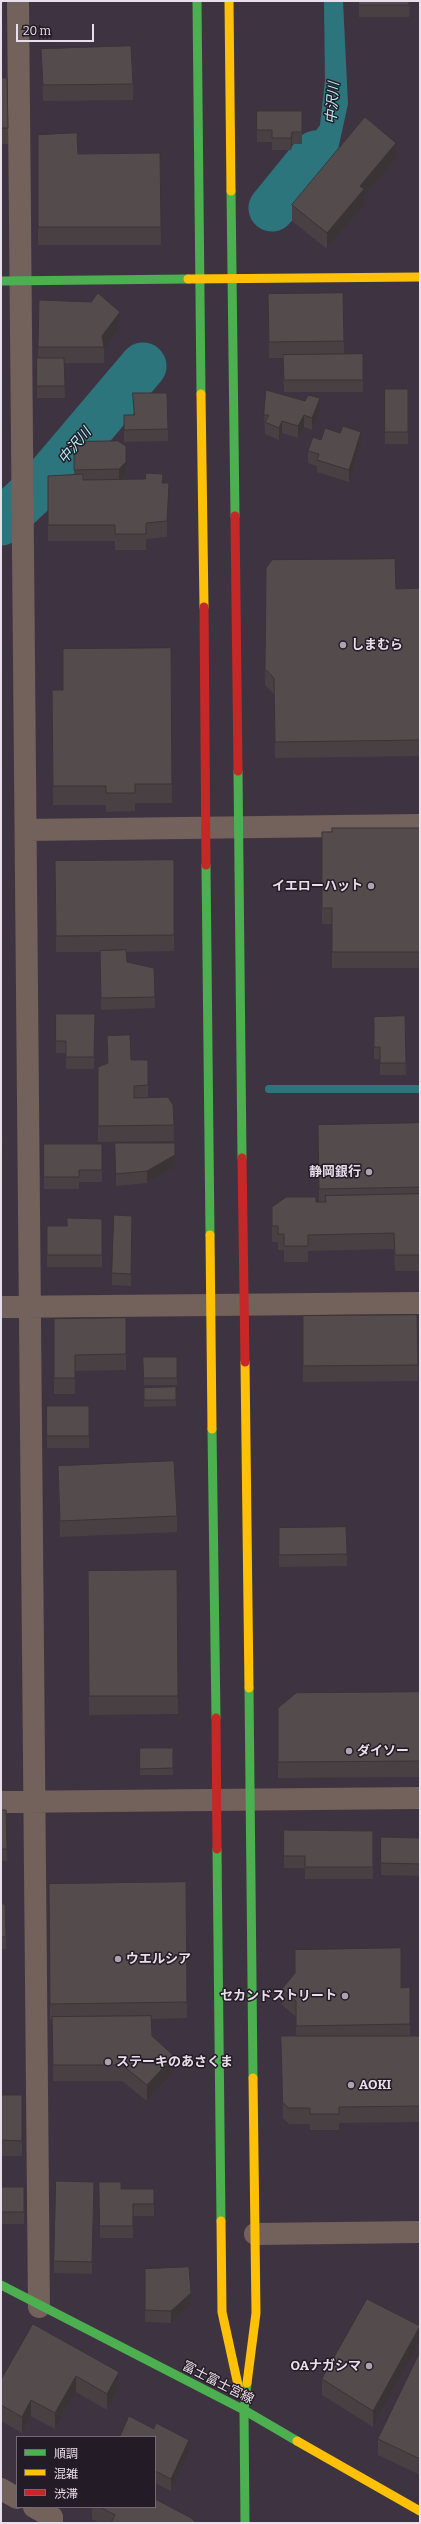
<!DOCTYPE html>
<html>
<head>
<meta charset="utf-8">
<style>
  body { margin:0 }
  #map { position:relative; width:421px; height:2524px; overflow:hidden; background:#3e3441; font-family:Bitter,"Noto Sans JP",serif }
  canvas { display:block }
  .frame { position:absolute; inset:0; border:2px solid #e9deec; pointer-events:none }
  .legend { position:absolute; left:16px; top:2436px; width:140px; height:72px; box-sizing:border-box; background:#231b25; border:1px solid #726975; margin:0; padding:5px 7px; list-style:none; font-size:12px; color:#e9deec }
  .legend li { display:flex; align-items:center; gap:8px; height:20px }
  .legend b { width:20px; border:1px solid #726975 }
  .scale { position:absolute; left:16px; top:24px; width:78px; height:18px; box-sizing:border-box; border:2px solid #e9deec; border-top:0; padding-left:5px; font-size:12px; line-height:14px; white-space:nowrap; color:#e9deec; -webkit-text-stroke:3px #231b25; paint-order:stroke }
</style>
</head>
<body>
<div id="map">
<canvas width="421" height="2524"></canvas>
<div class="frame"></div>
<ul class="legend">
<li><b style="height:5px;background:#4caf50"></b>順調</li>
<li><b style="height:5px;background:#ffc107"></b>混雑</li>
<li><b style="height:5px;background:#c62828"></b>渋滞</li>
</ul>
<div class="scale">20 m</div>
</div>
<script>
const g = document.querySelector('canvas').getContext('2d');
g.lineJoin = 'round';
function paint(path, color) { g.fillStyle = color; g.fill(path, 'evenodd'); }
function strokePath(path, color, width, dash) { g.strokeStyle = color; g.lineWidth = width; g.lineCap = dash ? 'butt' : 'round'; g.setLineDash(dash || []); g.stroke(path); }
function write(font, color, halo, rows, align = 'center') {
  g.font = font + ' Bitter,"Noto Sans JP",serif'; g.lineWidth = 3; g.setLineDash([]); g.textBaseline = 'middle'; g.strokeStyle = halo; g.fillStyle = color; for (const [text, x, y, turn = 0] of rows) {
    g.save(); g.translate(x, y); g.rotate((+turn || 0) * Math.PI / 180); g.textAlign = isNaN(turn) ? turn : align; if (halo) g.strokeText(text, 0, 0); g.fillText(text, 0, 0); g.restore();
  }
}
paint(new Path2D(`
  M324 1H343L348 104 337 154 286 218 269 195 320 125 325 81Z`), '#2c757d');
strokePath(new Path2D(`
  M269 1089H420`), '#2c757d', 8);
strokePath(new Path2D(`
  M272 208 316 154
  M1 522 49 477 143 366`), '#2c757d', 47);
strokePath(new Path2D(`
  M18 1 39 2307
  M26 830 420 825
  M1 1307 420 1303
  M1 1802 420 1798
  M255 2234 420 2232
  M1 2489 17 2498
  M34 2507 52 2517V2523`), '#72625b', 22);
strokePath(new Path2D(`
  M197 1 201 394
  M231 191 235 516
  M1 281 188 279
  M238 771 242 1158
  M206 865 210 1235
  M212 1429 216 1718
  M249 1688 253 2078
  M217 1849 221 2221
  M1 2285 244 2410 297 2441
  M245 2523 244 2410 247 2383`), '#4caf50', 9);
strokePath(new Path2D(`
  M229 1 231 191
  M188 279 420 277
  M201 394 204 607
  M210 1235 212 1429
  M245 1362 249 1688
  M221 2221 222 2312 240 2394
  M247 2383 256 2313 253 2078
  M297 2441 420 2511`), '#ffc107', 9);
strokePath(new Path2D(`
  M235 516 238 771
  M204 607 206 865
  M242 1158 245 1362
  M216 1718 217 1849`), '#c62828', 9);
paint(new Path2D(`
  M359 1H410L409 17H359Z
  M41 49 133 84V100L43 101Z
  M1 78 8 128V144H1Z
  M257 111H302V144H292L291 150H272V142H257Z
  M38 135 78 154 160 153 161 245H38Z
  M396 159 364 197V205L327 249 292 221V205Z
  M268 294 344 341V354H363V392H284L283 358H269Z
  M39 300 120 328 104 350V363H64L65 398H37V358H38Z
  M385 389H408V444H385Z
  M320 410 312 430 304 427 298 438 282 433 279 440 265 434 264 415Z
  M124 415H134L168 429V441L124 442Z
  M321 440 361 444 349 482 317 472V466L308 463V451Z
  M118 441 126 474 121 479 163 483 169 499 167 537 146 539V550H115V541H48V476L74 475V442Z
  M266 568 396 589 420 588V756L275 758 274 694 265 685Z
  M171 648 172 803H135V811L106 812V805H53L52 690H63Z
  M1 669H2V784H1Z
  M420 828V968H332V924H322V832Z
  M174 860V951L126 952 127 962 155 997V1008L101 1010 100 952H56L55 861Z
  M56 1014H95L94 1069H66V1053H56Z
  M405 1016 406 1075H380V1059H374V1017Z
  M107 1036 131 1060 148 1085V1098L173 1105 174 1141 98 1142V1067L107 1063Z
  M420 1123V1271H395L394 1249 308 1251V1262H284V1250H278V1242H272V1207L319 1202 318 1125Z
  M1 1138 3 1150 2 1182H1Z
  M115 1143 175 1167 147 1183 116 1186Z
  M44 1144H102V1182H79V1189H44Z
  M102 1219V1267H47V1226H67Z
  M132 1228 131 1286 112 1285V1273Z
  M303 1316 418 1365V1381L303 1382Z
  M126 1318V1370L75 1371V1394H54V1319Z
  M143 1357H177V1385H144Z
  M176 1387V1406L144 1407V1388Z
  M47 1406H89V1448H47Z
  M58 1466 177 1516V1532L60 1537 58 1482Z
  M346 1527 347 1566 279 1567V1528Z
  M177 1570 178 1714 89 1715 88 1571Z
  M420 1692V1777L278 1778V1708Z
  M140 1748H173V1775H140Z
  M1 1810H6L7 1861H1Z
  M284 1830 373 1831V1879H305V1868H284Z
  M381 1837 420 1838V1876L381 1875Z
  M186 1882 187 2018 151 2019 152 2036 174 2072 147 2101 122 2081H53L52 2020H50L49 1884Z
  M1 1904H5L6 1949H1Z
  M410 1987V2036H420V2122L339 2123V2130H310V2124H289L283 2118 281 2036H296V2017L282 2005V1989Z
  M1 2095H22V2156H1Z
  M99 2182 121 2189H154V2216H133V2238H100Z
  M1 2187H24V2224H1Z
  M94 2194 92 2274 54 2273V2261Z
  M145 2269 191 2305 171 2323 145 2322Z
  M33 2324 119 2388 107 2410 76 2392 55 2429 31 2416 22 2433 1 2421V2380Z
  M420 2326V2342L373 2427 322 2395V2379Z
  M420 2352V2475L378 2455V2439Z
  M155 2437 189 2452 171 2491 155 2483Z
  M92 2507H155L196 2523H100L92 2519Z`), '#484042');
paint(new Path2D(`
  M292 132V144L291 150V138Z
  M396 143V159L364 197V205L327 249V233L360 186Z
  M120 312V328L104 350 102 336Z
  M320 398V410L312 430V418Z
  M304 415V427L298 438V426Z
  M282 421V433L279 440V428Z
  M361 432V444L349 482V470Z
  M126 462V474L119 481V469Z
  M169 483V499L167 537V521Z
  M3 1138V1150L2 1182V1171Z
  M175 1155V1167L147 1183V1171Z
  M132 1216V1228L131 1286V1274Z
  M174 2056V2072L147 2101V2085Z
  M191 2293V2305L171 2323V2311Z
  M420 2326V2342L373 2427V2411Z
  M119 2372V2388L107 2410V2394Z
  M76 2376V2392L55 2429V2413Z
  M31 2400V2416L22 2433V2417Z
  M189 2440V2452L171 2491V2479Z`), '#3b3436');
const building = new Path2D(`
  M359 1H409V5H359Z
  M131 46 133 84 43 85 41 49Z
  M1 78H7L8 128H1Z
  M257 111H302V132H292L291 138H272V130H257Z
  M365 117 396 143 360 186 364 189 327 233 292 205Z
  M77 133 78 154 160 153 161 227H38V135Z
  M98 293 120 312 102 336 104 347H38L39 300 91 302Z
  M343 293 344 341 269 342 268 294Z
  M363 354V380H284L283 355Z
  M37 358H64L65 386H37Z
  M385 389H408V432H385Z
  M266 390 305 401 308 395 320 398 312 418 304 415 298 426 282 421 279 428 265 422 269 415H264Z
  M133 393H167L168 429 124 430V415H134Z
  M343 426 361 432 349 470 317 460 319 454 308 451 313 437 321 440 325 428 340 433Z
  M118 441 126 446V462L119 469 74 470V442Z
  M146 473 163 474 162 483H169L167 521 146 523V534H115V525H48V476L83 474V480L145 479Z
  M395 559 396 589 420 588V740L275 742 274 678 265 669 266 568 272 560Z
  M171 648 172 784H135V793H106V786H53L52 690H63V649Z
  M1 669H2V768H1Z
  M332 828H420V952H332V908H322V832H332Z
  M174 860V935L56 936 55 861Z
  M126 950 127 962 154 968 155 997 101 998 100 951Z
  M56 1014H95L94 1057H66V1041H56Z
  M405 1016 406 1063H380V1047H374V1017Z
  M130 1035 131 1060H148V1085L134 1086V1098L168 1097 173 1105 174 1125 98 1126V1067L108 1063 107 1036Z
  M420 1123V1187L319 1189 318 1125Z
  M1 1138H3L2 1171 1 1170Z
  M115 1143H175V1155L147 1171 116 1174Z
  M44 1144H102V1170H79V1177H44Z
  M420 1194V1255H395L394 1233 308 1235V1246H284V1234H278V1226H272V1207L286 1197H316V1202H326L325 1196Z
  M114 1215 132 1216 131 1274 112 1273Z
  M67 1218 102 1219V1255H47V1226H67Z
  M417 1315 418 1365 303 1366V1316Z
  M126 1318V1354L75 1355V1378H54V1319Z
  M143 1357H177V1378H144Z
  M176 1387V1400H144V1388Z
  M47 1406H89V1436H47Z
  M174 1461 177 1516 60 1521 58 1466Z
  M346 1527 347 1554 279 1555V1528Z
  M177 1570 178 1696H89L88 1571Z
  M420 1692V1761L278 1762V1708L296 1693Z
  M140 1748H173V1768L140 1769Z
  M1 1810H6L7 1849H1Z
  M284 1830 373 1831V1867H305V1856H284Z
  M381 1837 420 1838V1864L381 1863Z
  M186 1882 187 2002 50 2004 49 1884Z
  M1 1904H5L6 1937H1Z
  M401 1948V1988L410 1987V2024L296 2026V2001L282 1989 295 1973V1950Z
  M151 2016 152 2036 174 2056 147 2085 122 2065H53L52 2017Z
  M281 2036H420V2106L339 2107V2114H310V2108H289L283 2103Z
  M1 2095H22V2141L1 2140Z
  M56 2181 94 2182 92 2262 54 2261Z
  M99 2182H121V2189H154V2204H133V2226H100Z
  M1 2187H24V2212H1Z
  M189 2267 191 2293 171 2311 145 2310V2269Z
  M367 2299 420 2326 373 2411 322 2379Z
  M33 2324 119 2372 107 2394 76 2376 55 2413 31 2400 22 2417 1 2405V2380Z
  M420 2352V2459L378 2439Z
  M129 2416 154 2429 156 2423 189 2440 171 2479 155 2471V2437H120Z
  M155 2499 191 2518 196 2523H111L115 2515 100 2507H155Z`);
paint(building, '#544b4d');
strokePath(building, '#3b3436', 1);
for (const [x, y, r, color] of [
  [343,645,4,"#ada2b0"],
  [371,886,4,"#ada2b0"],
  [369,1172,4,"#ada2b0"],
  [349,1751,4,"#ada2b0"],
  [118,1959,4,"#ada2b0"],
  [345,1996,4,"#ada2b0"],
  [108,2062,4,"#ada2b0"],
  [351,2085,4,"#ada2b0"],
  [369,2366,4,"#ada2b0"]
]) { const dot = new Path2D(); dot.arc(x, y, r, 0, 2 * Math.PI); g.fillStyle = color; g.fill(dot); strokePath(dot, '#231b25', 1.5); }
write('bold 13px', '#e9deec', '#231b25', [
  ["しまむら",351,645],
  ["イエローハット",363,886,"right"],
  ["静岡銀行",361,1172,"right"],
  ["ダイソー",357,1751],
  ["ウエルシア",126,1959],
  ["セカンドストリート",337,1996,"right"],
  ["ステーキのあさくま",116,2062],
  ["AOKI",359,2085],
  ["OAナガシマ",361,2366,"right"]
], 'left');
write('13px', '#e9deec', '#231b25', [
  ["富士富士宮線",218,2383,27]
]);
write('italic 14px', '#b2f1f8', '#231b25', [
  ["中沢川",333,103,-86],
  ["中沢川",75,446,-50]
]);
</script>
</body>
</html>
